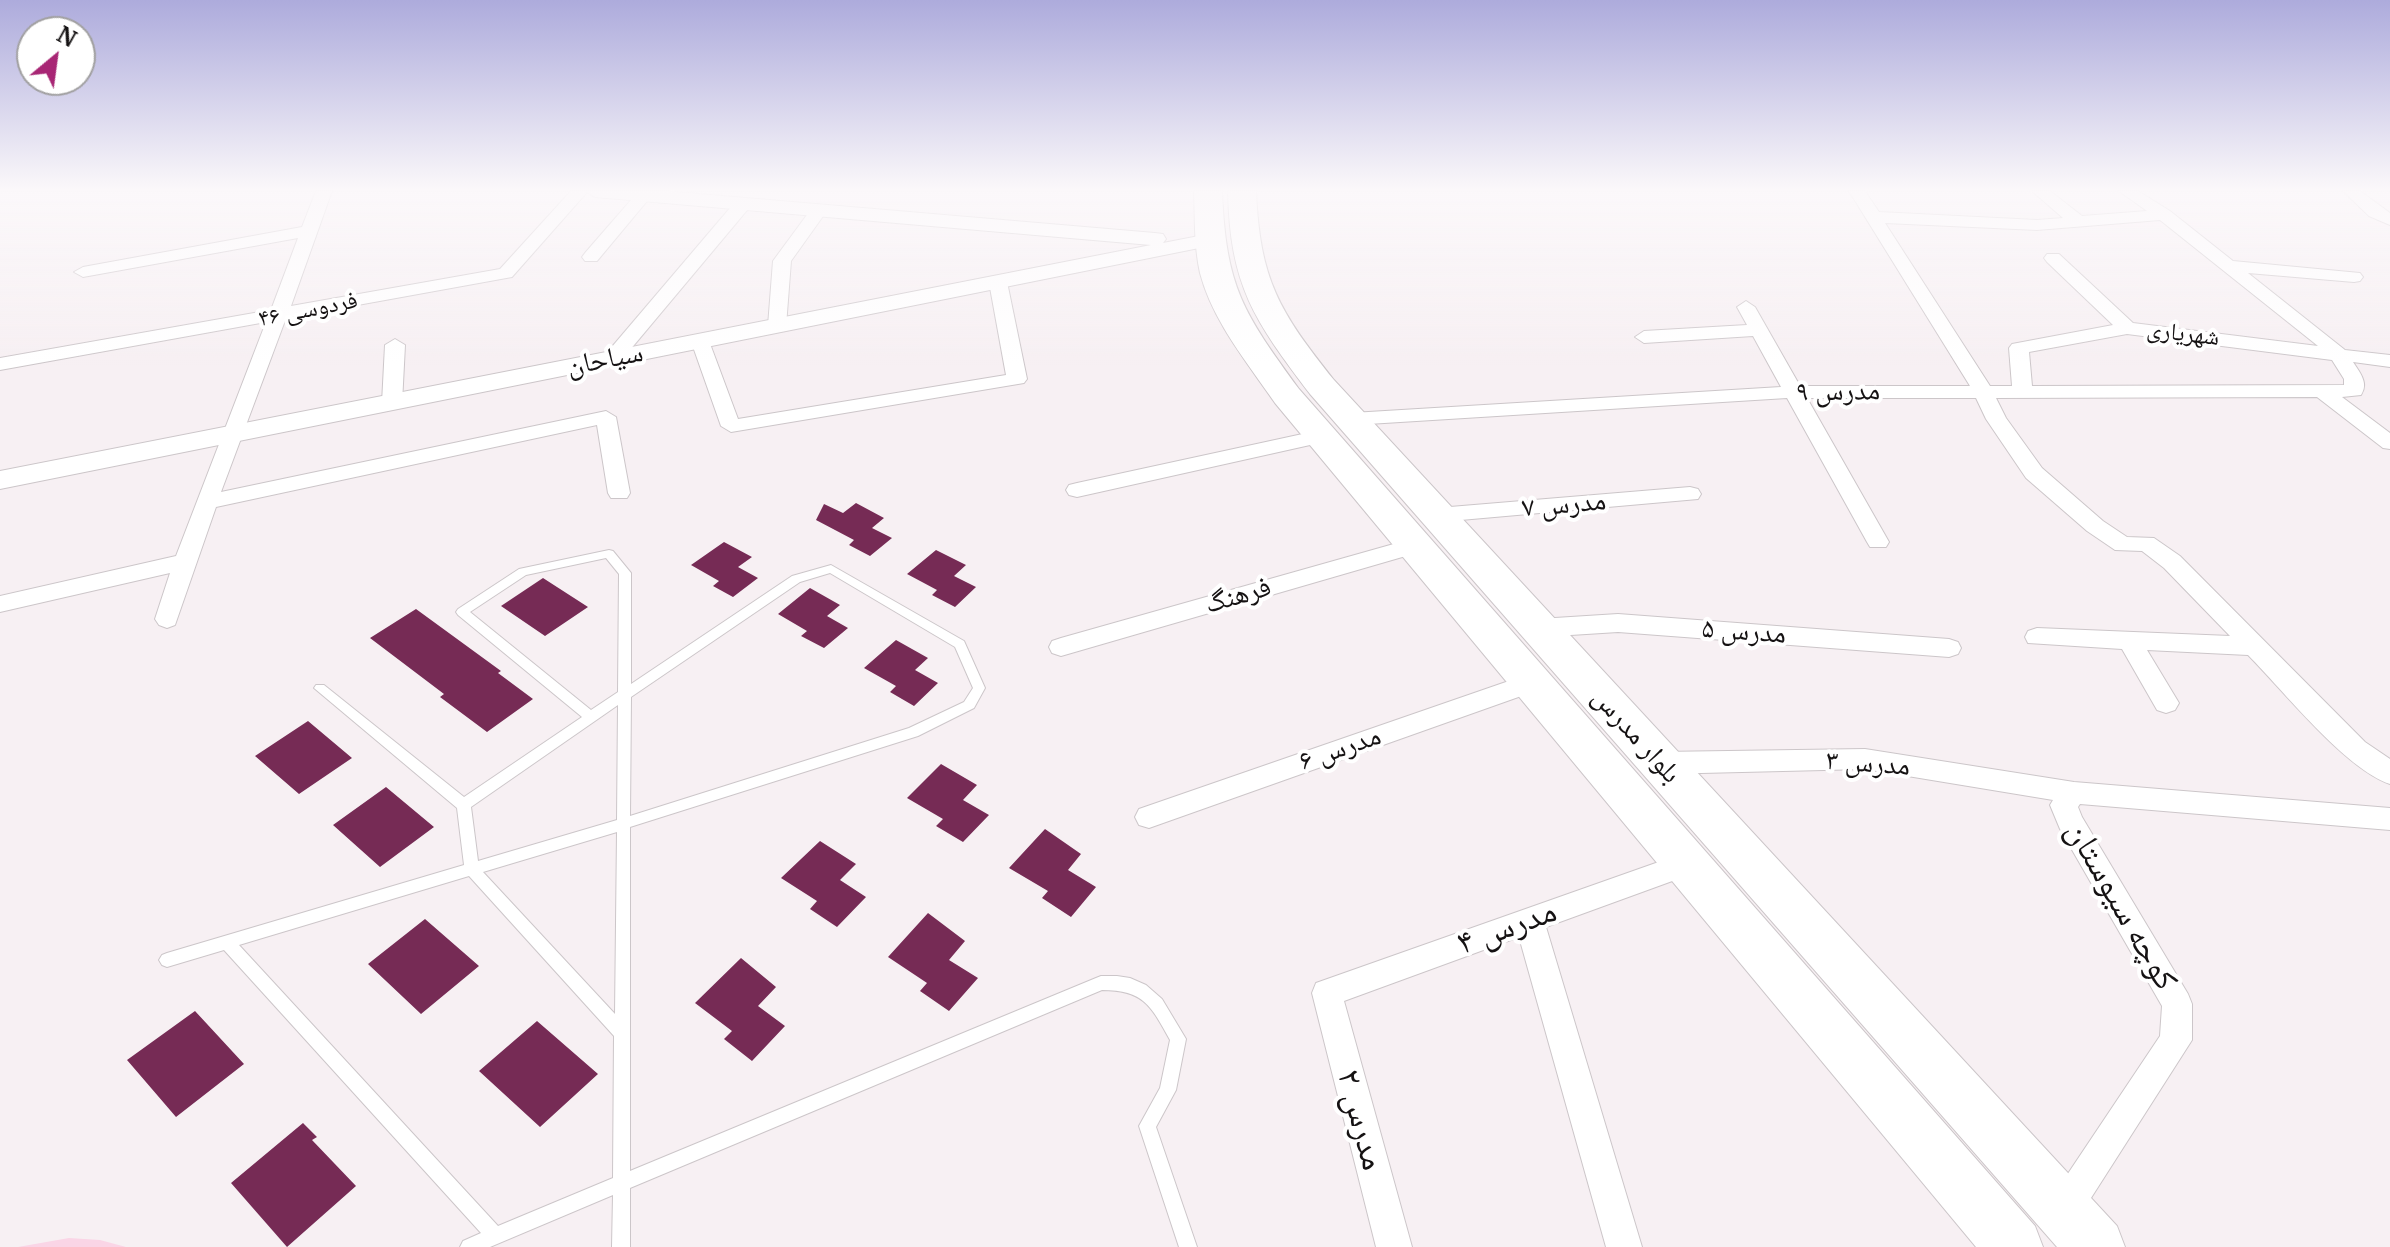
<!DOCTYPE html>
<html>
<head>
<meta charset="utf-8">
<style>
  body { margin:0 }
  #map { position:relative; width:2390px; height:1247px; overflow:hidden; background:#f7f0f3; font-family:Merriweather,serif }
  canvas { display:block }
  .north { position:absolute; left:16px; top:16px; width:80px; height:80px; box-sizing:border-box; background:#fff; border:2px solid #a1a0a1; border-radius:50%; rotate:29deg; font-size:22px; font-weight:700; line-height:32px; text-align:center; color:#151213 }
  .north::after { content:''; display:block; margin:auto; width:28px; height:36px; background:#a82675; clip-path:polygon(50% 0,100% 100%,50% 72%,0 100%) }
</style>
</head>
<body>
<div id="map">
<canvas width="2390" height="1247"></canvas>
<div class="north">N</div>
</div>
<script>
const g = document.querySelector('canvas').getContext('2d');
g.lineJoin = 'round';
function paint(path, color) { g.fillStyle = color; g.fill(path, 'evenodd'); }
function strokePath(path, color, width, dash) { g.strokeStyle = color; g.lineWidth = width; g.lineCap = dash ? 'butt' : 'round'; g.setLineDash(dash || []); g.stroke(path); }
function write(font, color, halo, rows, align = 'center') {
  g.font = font + ' Merriweather,"Noto Naskh Arabic",serif'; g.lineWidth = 8; g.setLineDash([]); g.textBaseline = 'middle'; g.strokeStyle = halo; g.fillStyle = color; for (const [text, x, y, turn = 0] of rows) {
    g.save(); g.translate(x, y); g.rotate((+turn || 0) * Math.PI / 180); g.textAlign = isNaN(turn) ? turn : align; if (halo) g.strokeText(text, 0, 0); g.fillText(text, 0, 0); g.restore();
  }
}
paint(new Path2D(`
  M69 1238 100 1240 126 1247H18Z`), '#fad5e6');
paint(new Path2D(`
  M856 503 884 518 872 528 892 538 870 556 849 545 854 540 816 520 824 504 843 513Z
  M724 542 752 557 738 567 758 578 733 597 713 586 719 581 691 565Z
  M936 550 966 565 954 576 976 587 955 607 932 595 937 590 907 574Z
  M543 578 588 607 545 636 501 606Z
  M810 588 840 605 827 616 848 628 824 648 801 636 807 631 778 614Z
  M416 609 501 671 498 673 533 699 487 732 440 697 444 694 370 638Z
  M896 640 928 658 915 670 938 683 914 706 890 692 896 686 864 668Z
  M308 721 352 758 299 794 255 756Z
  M941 764 977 785 963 800 989 815 963 842 936 826 943 819 907 798Z
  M386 787 434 827 380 867 333 825Z
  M1045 829 1081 854 1068 870 1096 887 1071 917 1042 898 1048 891 1009 868Z
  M820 841 856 864 840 880 866 897 837 927 810 909 817 901 781 878Z
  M928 913 965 941 949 960 978 978 949 1011 920 991 927 983 888 957Z
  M425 919 479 966 421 1014 368 964Z
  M741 958 776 987 758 1006 785 1026 752 1061 724 1039 732 1031 695 1003Z
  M195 1011 244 1064 176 1117 127 1060Z
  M537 1021 598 1074 540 1127 479 1071Z
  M303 1123 317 1137 312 1140 356 1186 287 1247 231 1183Z`), '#762b55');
const service = new Path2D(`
  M609 550 613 551 631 573V684L792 576 831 565 964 641 985 688 974 708 918 736 630 827V1171L1096 978 1101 976H1117L1130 978 1146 985 1162 999 1186 1039 1176 1090 1156 1127 1197 1247H1179L1139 1126 1160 1088 1170 1040C1151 1006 1144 990 1102 990L630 1188V1247H612L613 1195 490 1247H460L463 1241 481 1233 224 950 167 967 162 965 159 960 162 955 167 953 464 865 457 808 314 688 316 685H324L464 797 582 717 458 615 456 612 458 609 519 569ZM606 558 619 574 618 692 591 710 470 612 526 575ZM830 573 955 647 973 688 964 702 909 728 630 816 631 697 800 582ZM618 705 617 820 478 861 471 807ZM617 832 615 1014 483 872ZM469 876 614 1036 613 1178 498 1226 239 945Z`);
const minor = new Path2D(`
  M316 191H332L291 306 500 269 571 191H588L512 277 286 318 221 492 606 411 616 417 630 493 627 498H611L608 493 597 425 216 507 175 625 167 628 159 625 155 619 170 573 0 612V596L176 556 266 322 0 370V358L271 310 298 238 83 277 74 272 83 267 302 227Z
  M1849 191H1865L1879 212 2037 220 2063 218 2032 191H2050L2082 216 2147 211 2119 191H2138L2170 211 2233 261 2360 273 2363 277 2360 281 2354 282 2248 273 2345 350 2390 355V367L2353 362C2360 373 2369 383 2361 395L2342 397 2390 433V449L2383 448 2317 397 1996 398 2006 418 2042 468 2103 521 2127 537 2154 538 2180 556 2365 742 2390 759V784C2345 769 2283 690 2248 655L2147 650 2179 703 2175 710 2166 713 2157 710 2122 649 2028 643 2025 637 2028 631 2037 628 2230 636 2164 568 2142 551 2115 550 2087 531 2026 478 1986 419 1976 398H1807L1889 542 1886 547H1870L1867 542 1787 398 1352 425 1342 419 1352 413 1781 387 1753 336 1644 343 1635 337 1644 331 1747 325 1737 307 1746 301 1755 307 1800 386H1970ZM2160 220 2318 346 2133 323 2059 254H2047L2044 258 2047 262 2113 325 2012 344 2009 348 2012 386H1990L1885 223 2037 230ZM2127 334 2332 360 2344 379V385L2032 386 2029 352Z
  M2343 191H2360L2390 213V225L2369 216Z
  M638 192 647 191 652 195 597 261H585L582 257 585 253Z
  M742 200 748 201 750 205 748 209 619 363H605L602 359 605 355 736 201Z
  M818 207 826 212 791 261 786 326 777 332 770 330 768 326 773 261 812 208Z
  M998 277 1007 282 1027 379 1024 383 731 432 721 426 691 341 693 337 700 335 709 341 738 419 1006 375 989 282Z
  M395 339 405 345 402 403 392 409 382 403 385 345Z
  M1321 430 1328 431 1331 436 1328 441 1077 497 1069 495 1066 490 1069 485 1077 483Z
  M1690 487 1698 489 1701 494 1698 499 1438 522 1430 520 1427 515 1430 510 1438 508Z
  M1415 538 1423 541 1426 546 1423 551 1061 656 1052 653 1049 647 1052 641 1061 638Z
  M1618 614 1949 639 1958 642 1961 648 1958 654 1949 657 1618 632 1539 637 1530 634 1527 628 1530 622 1539 619Z
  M1532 673 1541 675 1545 682 1541 689 1149 828 1139 825 1135 817 1139 809Z
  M1865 749 2074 782 2390 808V830L2080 804 2078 807 2082 817 2188 994 2192 1004V1040L2075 1223 2063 1228 2051 1223 2046 1211 2051 1199 2160 1036 2162 1006 2060 829 2050 805 2053 800 1865 769 1660 774 1651 770 1647 763 1651 756 1660 752Z
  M1687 852 1697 856 1701 864 1697 872 1546 927 1642 1247H1606L1519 937 1344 1001 1412 1247H1376L1312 993 1316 983Z`);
const tertiary = new Path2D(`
  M585 191H664L1155 233 1163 234 1166 239 1163 243 1209 234 1220 240 1209 246 0 489V471L1151 245 595 197Z`);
const primary = new Path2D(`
  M1194 191H1222C1226 288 1243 312 1299 389L2035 1226 2043 1247H1976L1275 403C1247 362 1213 322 1200 273 1194 246 1195 218 1194 191Z
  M1228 191H1256C1260 280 1279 311 1334 380L2117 1226 2125 1247H2057L1310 394C1254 320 1230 286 1228 191Z`);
strokePath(service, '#ccc6c9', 2);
strokePath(minor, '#ccc6c9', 2);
strokePath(tertiary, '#ccc6c9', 2);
strokePath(primary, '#ccc6c9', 2);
paint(service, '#fff');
paint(minor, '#fff');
paint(tertiary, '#fff');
paint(primary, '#fff');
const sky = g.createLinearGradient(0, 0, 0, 365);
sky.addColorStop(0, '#adabdc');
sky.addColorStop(0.52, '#fbf8fa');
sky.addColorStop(1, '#fbf8fa00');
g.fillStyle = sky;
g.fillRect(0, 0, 2390, 365);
write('24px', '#151213', '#fff', [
  ["فردوسی ۴۶",308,310,-11],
  ["شهریاری",2183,334,7]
]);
write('28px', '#151213', '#fff', [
  ["سیاحان",605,360,-11],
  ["مدرس ۹",1838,392,-1],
  ["مدرس ۷",1564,505,-5],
  ["فرهنگ",1238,596,-16],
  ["مدرس ۵",1744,632,4],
  ["بلوار مدرس",1636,736,48],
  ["مدرس ۶",1340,749,-19],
  ["مدرس ۳",1868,764,4]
]);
write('34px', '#151213', '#fff', [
  ["کوچه سیوستان",2121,906,60],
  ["مدرس ۴",1507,928,-20],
  ["مدرس ۲",1360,1120,75]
]);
</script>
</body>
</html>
